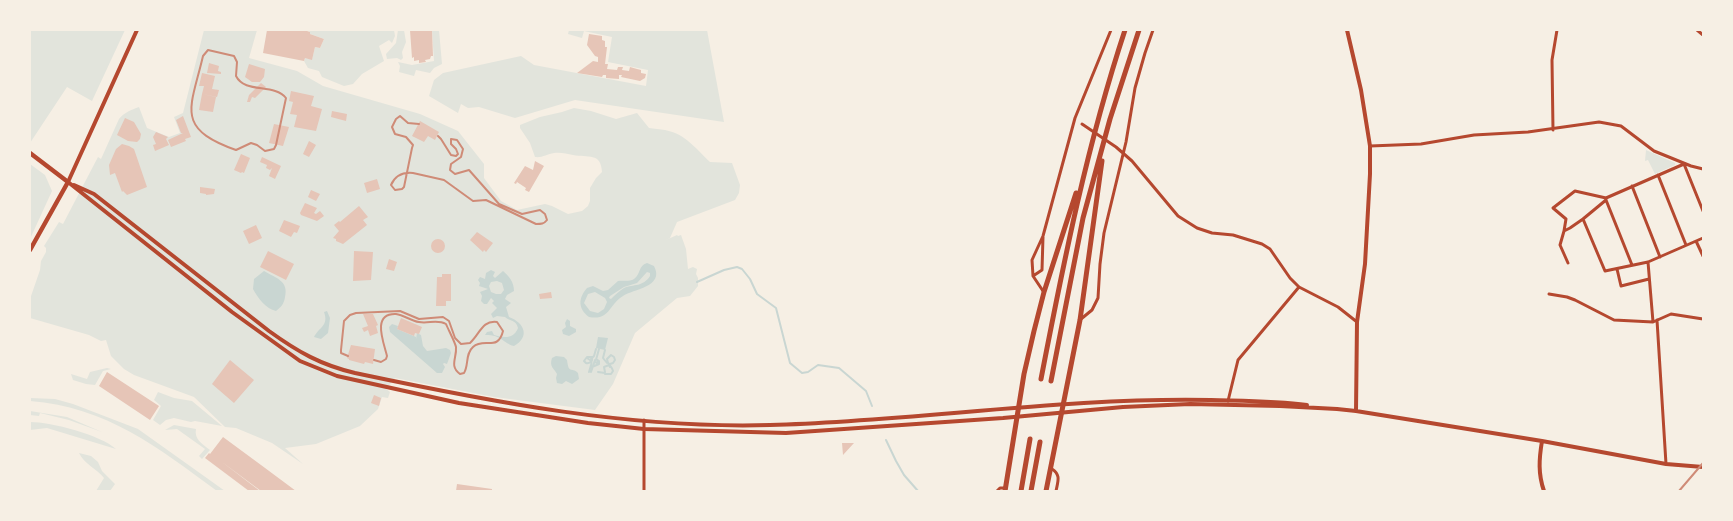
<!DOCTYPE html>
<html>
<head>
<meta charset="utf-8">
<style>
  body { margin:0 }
  #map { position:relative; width:1733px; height:521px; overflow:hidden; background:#f6efe4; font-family:"Asap Condensed",sans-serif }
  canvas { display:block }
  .frame { position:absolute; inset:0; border:31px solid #f6efe4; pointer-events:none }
</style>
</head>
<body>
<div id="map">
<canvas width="1733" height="521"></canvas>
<div class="frame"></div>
</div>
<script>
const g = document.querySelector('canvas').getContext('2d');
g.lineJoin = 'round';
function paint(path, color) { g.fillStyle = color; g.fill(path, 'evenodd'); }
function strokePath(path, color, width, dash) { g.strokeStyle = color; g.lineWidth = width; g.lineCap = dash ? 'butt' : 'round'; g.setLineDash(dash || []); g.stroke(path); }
paint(new Path2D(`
  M30 30H125L92 101 67 87 30 143Z
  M204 30H257L249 58 297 71 323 86 420 114 458 131 484 164V178L501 201 517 210 545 204 552 206 568 214 582 211 588 206 590 201V188L596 178 602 172C601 152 588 158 573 155 567 154 561 152 554 153 547 154 542 158 535 157L530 143 520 128V125L540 117 562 112 574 108 591 111 616 119 637 113 649 128C654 129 660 129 665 130 686 134 696 149 710 162L732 163 740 185 739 193 735 200 677 222 670 238 666 240 677 235 678 236 681 235 686 249 688 269 693 267 697 269 696 274 698 278V286L690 296 677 298 635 333 613 384 595 410 494 397 395 378 386 389 390 392 388 398 382 397 378 409 360 426 316 444 285 448 303 464 272 443 236 428 225 427 194 397 134 375 124 369 111 356 106 340 101 341 89 335 30 318V299L40 270 41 261 46 252V248L44 246 59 222 63 224 98 157 101 159 119 119C125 112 131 110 139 107L147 128 169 137 180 133 174 117 183 113Z
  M307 30H394L395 36 392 43 389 40 379 46 384 61 362 74 353 84 344 86 322 77 319 71 308 68 304 61 305 58 312 59 315 47 320 48 324 39 310 34V32Z
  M398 30H404L406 42 402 52 403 58 401 60 397 58 387 59 386 54 396 43Z
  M432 30H439L442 64 434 68 430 73 416 70 414 76 399 72 400 66 398 62 412 65 434 61Z
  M569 30H707L724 122 575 100 515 118 479 107 468 108 461 104 458 113 429 96 434 80 443 73 521 56 534 65 646 86 648 70 608 62 612 37 584 31 582 38 568 34Z
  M1646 150 1675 163V165L1655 174 1648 160 1645 161Z
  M30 164 45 175 52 191 30 239Z
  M107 368 111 369 103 371 95 385 86 384 73 380 71 374 87 379 90 372Z
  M158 392 174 398 192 401 222 426 195 421 191 422 174 418 166 420 160 425 153 420 161 406 154 400Z
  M30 398 55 399 73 404 138 429 225 491H217C157 447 107 407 30 401Z
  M30 411 67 417 102 432 69 420 40 413 39 416 30 415Z
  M30 422C51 422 101 435 116 449L47 428 30 430Z
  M174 425 196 429C194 439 202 444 210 450L202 459 199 456 205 449 177 429 165 430Z
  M79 453 91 456 98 462 102 471 115 484 110 491H96L104 478C97 469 84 464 79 453Z`), '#e2e4dc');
paint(new Path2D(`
  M647 263 654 266C665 287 633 289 623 296 609 304 610 321 589 317 578 309 578 298 587 288L593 286 603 291 608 290 618 281C623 280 629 282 634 279 641 274 638 266 647 263ZM647 272 650 273V276C643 287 634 284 624 288 619 291 615 295 611 299L609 298 610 296 624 287 637 283ZM595 292 605 298 607 302 604 309 598 313 590 311 584 303 588 294Z
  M491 270 495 272 493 276 495 278 503 271C509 276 514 282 514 291L507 295 505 299 511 303 506 307 509 317C525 323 530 337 514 346 502 343 503 335 485 335L487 332 492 331 494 335C504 338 514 339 518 328 516 319 510 322 505 317L497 316 493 318 491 314 497 308 492 303 494 301 491 298 487 304H484L481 301 482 296 480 292 488 289 479 286 480 283 478 280 480 277 485 279 486 273ZM497 281 502 283 504 290 501 294H496L491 292 489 286 491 282Z
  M264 271C276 278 289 281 285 297 284 304 281 307 276 311 266 309 258 298 253 289L254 279Z
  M327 311 330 318 328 333 321 339 314 337C319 327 329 326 324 312Z
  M567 319 570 321V326L576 329V332L569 336 563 334 562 330 566 327 565 323Z
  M392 324 398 326 397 329 416 337V339L417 333 421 335 423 346 427 351 446 348 450 350 451 353 447 364 444 363 443 364 445 367 442 373H437L390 332 389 327Z
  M598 337 608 338 605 350 596 348Z
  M556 356 564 357 567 360C569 375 571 366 578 373L579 379 572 384 566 381 562 384 557 383 556 378 557 374C554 368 549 367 552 358Z`), '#c9d6d2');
strokePath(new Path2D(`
  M697 282 724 270 737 267 742 269 750 279 757 294 776 308 790 363 802 373 808 372 818 365 839 368 866 391 872 406
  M605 350 603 358 607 363
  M587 358 590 360 594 356 596 349
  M596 360 599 349
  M595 362 597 363 598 361
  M592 367 599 364V361L596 359
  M589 372C591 367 592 362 592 357H587L584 361 586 363C589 364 593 361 592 358
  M591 372 595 360
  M598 372 605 373
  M605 372 604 367 609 365 610 367
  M605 374H611L613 371C612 366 607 364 607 359L611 355 614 357 615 360 613 363 610 364
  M886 440 896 461 904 475 918 491`), '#c9d6d2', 2);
paint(new Path2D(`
  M267 30H304L310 32V34L324 39 320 48 315 47 312 60 305 58 304 61 263 53Z
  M410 30H432L433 56H431L430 59 425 60 426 62 419 63V60L414 61V57L412 58Z
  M589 34 602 36V40L605 41V47H607L605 64H608L607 69 617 70 618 67H623L622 70 629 71 630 67 637 69 641 70V73L646 74 645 78 640 81 621 77 622 75H619V79L606 78V75H603L602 77 577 73 593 61 598 62V57L595 56 587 45Z
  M209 63 219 66 218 71 221 72V74L207 73Z
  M249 64 265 69 264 77 260 82H252L245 77Z
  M202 73 215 76 212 89 219 90 217 97 202 94 204 86H199Z
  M261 83 266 87 255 98 252 97 250 102H247L249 95Z
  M291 91 314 96 311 106 322 109 316 131 294 127 297 115 290 114 293 102 289 101Z
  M202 94 216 97 213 112 199 110Z
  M332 111 347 114 346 121 331 117Z
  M183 116 191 137 185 139 186 141 171 147 168 140 183 133H181L176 120Z
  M125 118 134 122 141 134 140 139 137 142 128 141 117 135Z
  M420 121 439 132 435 140 428 136 424 142 412 136Z
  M274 124 289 127 283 146 269 143Z
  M156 132 168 137 166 139 169 145 155 151 153 145 156 144 153 137Z
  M309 141 316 145 309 157 303 154Z
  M122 144 129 146 134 149 147 187 127 195 123 191 122 192 115 173 110 175 109 165 116 149Z
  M241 154 250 158 244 173 242 172 241 173 234 170Z
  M262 157 281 166 275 179 269 176 272 168 270 170 266 168 267 165 260 162Z
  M535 161 544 166 529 192 525 190 526 188 517 182 516 184 514 183 525 166 533 170Z
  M377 179 380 189 367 193 364 183Z
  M200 187 215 189 214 194 206 195V194L200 193Z
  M311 190 320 194 316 201 308 197Z
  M305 203 317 208 314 213 316 214 320 211 324 216 317 221 301 215 300 213Z
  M359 206 368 217 363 220 367 225 343 244 336 241V239L333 238 339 231 334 225 339 221 340 222Z
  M284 220 300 226 297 233 294 232 291 237 279 231Z
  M256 225 262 238 249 244 243 231Z
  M477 232 493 243 486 252 484 250 483 252 470 240Z
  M431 246a7 7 0 1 1 14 0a7 7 0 1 1-14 0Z
  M268 251 294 264 286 280 260 267Z
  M354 251 373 252 371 280 353 281Z
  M389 259 397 262 394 271 386 269Z
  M442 274H451V301H446V306H436L437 277H442Z
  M551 292 552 298 540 299 539 294Z
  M363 314H373L378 325 376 326 378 333 370 336 368 330 364 332 362 328 368 326Z
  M401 318 422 327 419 334 415 333 414 336 397 329Z
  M351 345 375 349 373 364 365 362 364 364 349 360V359L347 358Z
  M230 360 254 380 234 403 212 384Z
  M107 372 159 406 150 420 99 386Z
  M374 395 381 398 379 406 371 403Z
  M223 437 261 465 296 491H261L222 462 260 491H249L205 458 209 453 210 454Z
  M842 443H854L843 455Z
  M457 484 492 489V491H456Z`), '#e6c5b7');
strokePath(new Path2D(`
  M1697 30 1703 35
  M1082 124 1116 147 1132 161 1178 216 1197 228 1212 233 1233 235 1262 244 1270 249 1290 278 1299 287 1338 307 1357 322
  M1553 130 1552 60 1557 30
  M1370 146 1421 144 1474 135 1528 132 1599 122 1621 126 1654 151 1691 166 1703 169
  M1658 175 1686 245
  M1632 186 1660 257
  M1606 200 1632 265
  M1703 211 1684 164 1606 198 1575 191 1553 208 1566 219 1564 231 1570 228 1583 219 1605 271 1648 262 1703 238
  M1583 219 1606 200V199
  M1564 231 1560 245 1568 263
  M1696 241 1703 256
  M1648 262 1653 322 1671 314 1703 319
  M1617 269 1621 286 1649 279
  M1033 276 1042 270 1043 237
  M1043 291 1033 276 1032 260 1043 236 1075 118 1111 30
  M1549 294 1567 297 1575 300 1614 320 1653 322
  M1081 319 1092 310 1098 298 1100 264 1104 233 1126 142 1135 88 1145 53 1153 30
  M1657 320 1666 464
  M1228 401 1238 360 1299 287
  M644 420V491
  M1052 469C1061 475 1058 481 1056 491
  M997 491 1000 488H1006`), '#b5482f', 3);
strokePath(new Path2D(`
  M1347 30 1361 90 1370 146V174L1365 264 1357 322 1356 411
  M68 182 232 312 300 361 337 376 459 403 588 423 644 429 786 433 1003 418 1123 407 1190 404 1280 406 1337 409 1356 411 1542 441 1666 464 1703 467
  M68 182 137 30
  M74 185 94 194 269 331C298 352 321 365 355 373 492 402 630 429 770 425 917 421 1063 397 1211 400 1243 401 1276 401 1307 405
  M1542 441C1539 459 1538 474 1544 491`), '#b5482f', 4);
strokePath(new Path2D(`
  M30 153 68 182 30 250`), '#b5482f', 4.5);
strokePath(new Path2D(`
  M1041 379C1064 260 1087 145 1125 30
  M1051 381 1083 218 1110 119 1139 30
  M1005 491 1024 374 1034 331 1044 292 1076 193
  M1021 491 1030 439
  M1031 491 1040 442
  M1046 491 1080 320 1102 161`), '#b5482f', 5);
strokePath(new Path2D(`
  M208 50 234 56 237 62 236 76C245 94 274 83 286 98L276 145 274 149 265 151 257 145 251 143 236 150C174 128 191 108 203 56Z
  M419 124 408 123 400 116 396 119 392 127 395 134 406 137 413 145 412 148 404 187 402 189 395 190 391 185C395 176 403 172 413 173L444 180 473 201 486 200 536 224C541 224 544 224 547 220L545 214 540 210 522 214 499 204 469 170 455 174 450 170 451 164 461 157 463 149 457 140 451 139V144L456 149 458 154 456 156 451 155 441 139 438 136
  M348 356 341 353V350L344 321 350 315 356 313 400 311 419 319 443 317 449 321 455 338 461 344 470 343C480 334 482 320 497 322L503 331C498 352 484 337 473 347 465 354 469 365 464 373L460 374C449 366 457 358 456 347 455 342 448 329 446 324 437 319 428 324 419 322 411 321 404 315 396 314 371 313 384 343 387 356L386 359 381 362 374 360
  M1679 491 1703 463`), '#cf8b77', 2);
</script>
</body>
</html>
